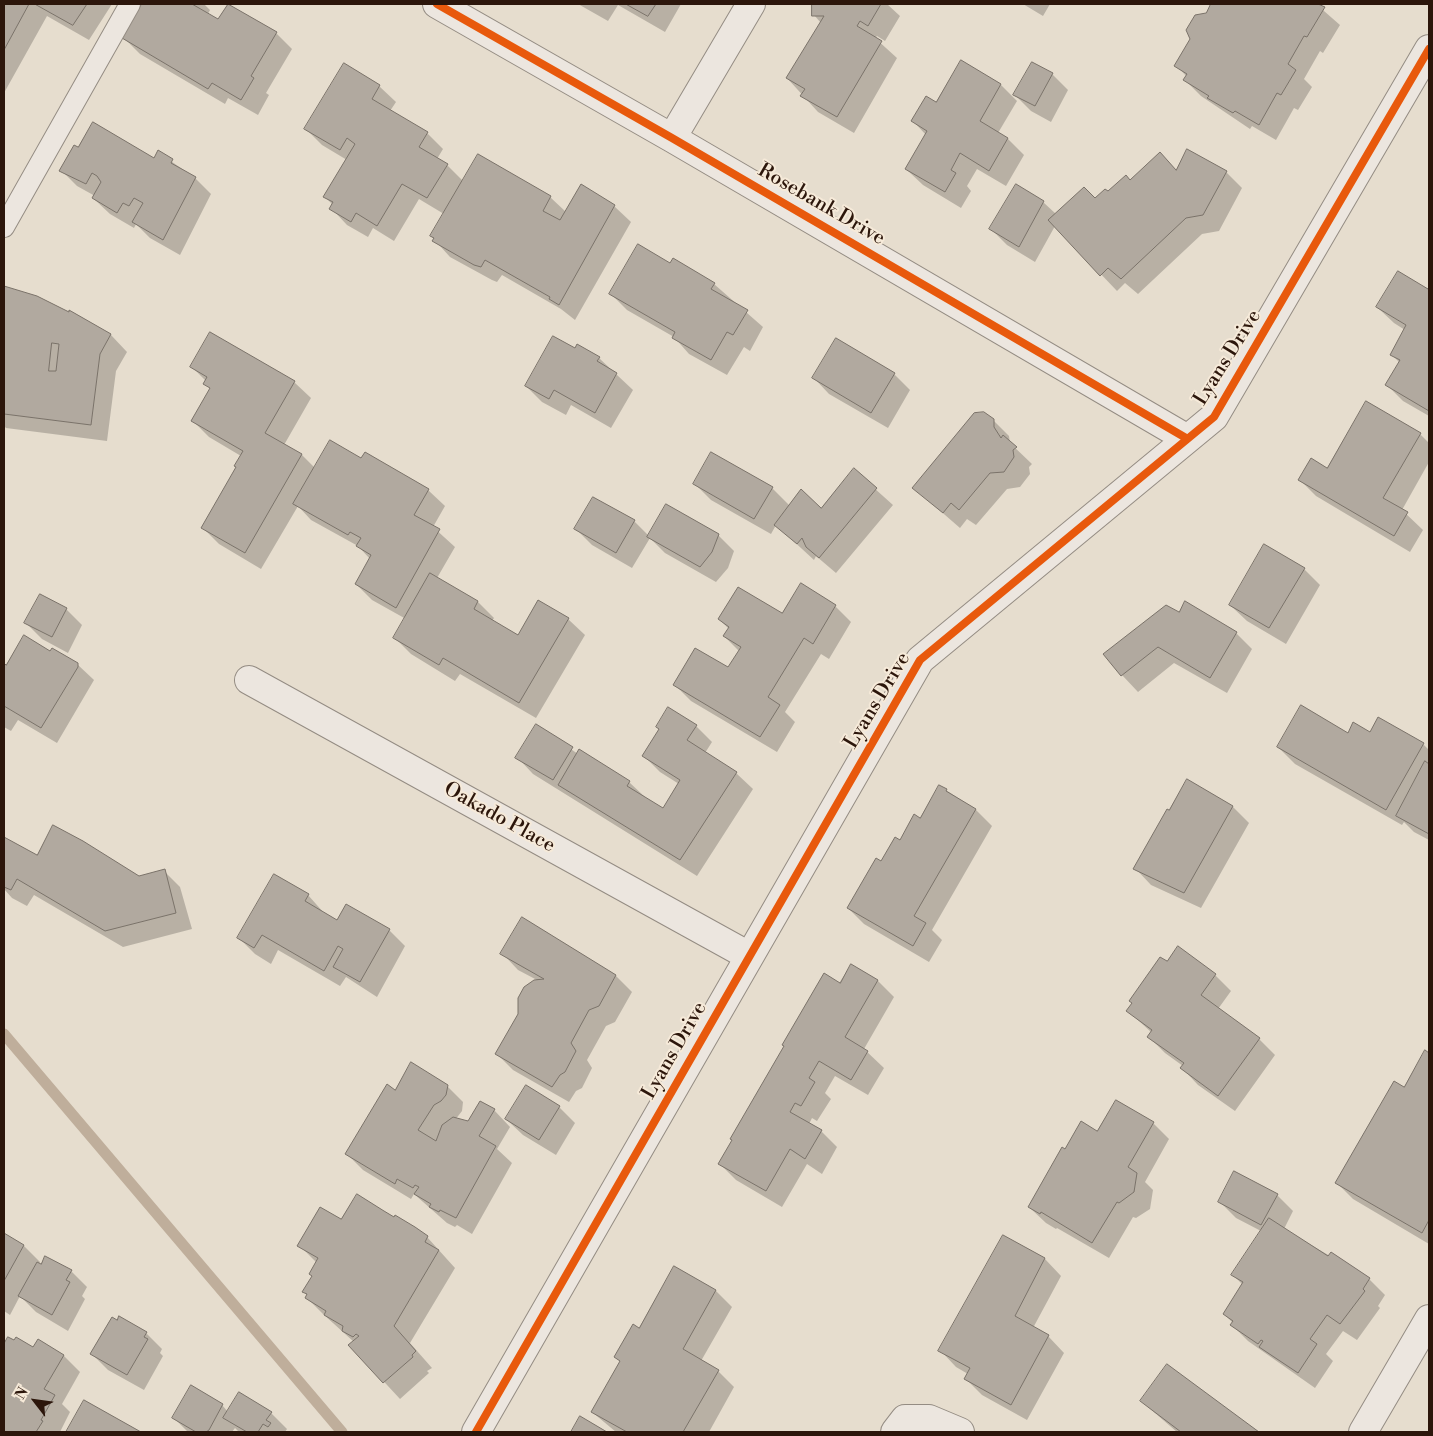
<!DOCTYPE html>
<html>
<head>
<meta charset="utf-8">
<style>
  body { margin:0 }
  #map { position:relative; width:1433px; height:1436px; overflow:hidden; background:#e6ddce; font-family:"Libre Bodoni",serif }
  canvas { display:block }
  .frame { position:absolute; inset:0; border:5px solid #2c160b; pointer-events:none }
  .north { position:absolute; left:10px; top:1376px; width:50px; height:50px; -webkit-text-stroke:4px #f6ead9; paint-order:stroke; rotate:300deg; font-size:14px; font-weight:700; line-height:20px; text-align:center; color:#2c160b }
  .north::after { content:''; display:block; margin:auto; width:18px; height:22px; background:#2c160b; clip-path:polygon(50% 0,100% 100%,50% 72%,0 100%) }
</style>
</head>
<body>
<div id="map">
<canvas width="1433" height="1436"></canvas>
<div class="frame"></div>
<div class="north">N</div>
</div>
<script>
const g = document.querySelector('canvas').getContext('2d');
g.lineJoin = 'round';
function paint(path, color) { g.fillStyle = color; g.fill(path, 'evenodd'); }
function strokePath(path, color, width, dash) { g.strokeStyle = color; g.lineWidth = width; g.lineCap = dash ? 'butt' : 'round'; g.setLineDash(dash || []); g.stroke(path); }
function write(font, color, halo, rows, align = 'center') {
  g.font = font + ' "Libre Bodoni",serif'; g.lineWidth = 4; g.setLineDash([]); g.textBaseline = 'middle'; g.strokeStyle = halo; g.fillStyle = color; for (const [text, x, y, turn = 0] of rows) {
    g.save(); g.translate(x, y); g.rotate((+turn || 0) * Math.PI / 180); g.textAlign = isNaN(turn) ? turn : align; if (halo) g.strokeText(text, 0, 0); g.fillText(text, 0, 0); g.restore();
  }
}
paint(new Path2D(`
  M4 4H112L89 40 47 16 4 93Z
  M143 4H204L210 10 208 14 218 21 276 33 292 49 266 93 269 95 258 115 228 98 225 104 140 54 124 38Z
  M578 4H681L665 32 618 5 608 21Z
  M814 4H887L900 16 885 41 877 36 875 38 897 58 854 133 818 112 787 78 821 23 814 15Z
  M1023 4H1050L1043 16Z
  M1213 4H1316L1340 25 1323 53 1320 51 1304 79 1312 87 1298 110 1294 108 1276 140 1252 126 1250 129 1201 96 1185 80 1187 77 1176 65Z
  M1052 74 1068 90 1051 122 1031 111 1015 95Z
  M1001 85 1017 101 998 133 1008 139 1024 155 1006 186 977 169 967 186 971 191 961 208 923 185 906 169 926 135 913 121 937 104Z
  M379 86 396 102 390 111 427 133 443 149 437 159 447 165 463 181 550 197 566 212 614 206 631 222 575 320 561 309 502 275 497 282 492 280 450 257 431 236 444 214 419 199 394 241 373 228 368 237 347 225 331 208 333 205 325 197 347 160 322 145 306 129Z
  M158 152 195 178 211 194 180 255 150 238 136 224 134 228 110 214 93 198 95 196 77 186 61 170 154 159Z
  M1160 154 1177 171 1226 172 1242 188 1219 231 1202 234 1138 294 1125 283 1117 291 1055 226 1035 262 1007 245 991 229 1043 202 1056 214 1096 200 1130 181Z
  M670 264 714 284 763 327 750 351 744 347 727 375 689 354 674 337 627 310 611 294Z
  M5 287 70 313V311L111 335 127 352 116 371 107 441 6 428 4 426Z
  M1429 289V416L1403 401 1387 385 1400 363 1392 355 1405 330 1394 323 1377 307Z
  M211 334 294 382 311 398 284 445 302 455 315 468 362 460 428 490 445 506 433 527 455 547 437 578 478 602 494 618 492 621 518 637 568 619 585 635 536 718 460 674 455 681 411 654 395 638 406 619 372 600 356 584 370 559 358 546 311 520 298 506 261 569 219 544 203 528 238 467 241 456 209 437 193 421 211 389 205 384 206 381 192 367Z
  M599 358 633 390 611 428 571 405 566 415 542 402 526 386Z
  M894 374 910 390 888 428 829 394 813 377Z
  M993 420 1009 436 1010 443 1032 464 1029 467 1030 474 1020 487 1007 489 976 525 967 519 960 528 914 488Z
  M1420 434 1429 443V462L1402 510 1423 530 1410 552 1316 496 1300 480Z
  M854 470 893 505 836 573 816 556 814 560 776 525 771 534 711 500 694 483 772 488 789 505 801 490 821 510Z
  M634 521 649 536 718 535 734 551 728 568 716 582 665 553 650 538 632 568 592 545 576 529Z
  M1304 569 1320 585 1286 644 1247 621 1230 605Z
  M835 606 851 622 829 659 821 654 785 712 795 722 777 752 691 701 674 684 729 669 740 652 724 636 729 629 719 619 783 615Z
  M66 609 82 625 68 653 42 639 26 623Z
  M1180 614 1236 633 1252 649 1227 693 1174 663 1138 692 1122 675Z
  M51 653 77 664 94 680 57 743 18 720 11 731 4 727V665L7 666Z
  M537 726 578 754 629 782 646 798 663 810 679 784 660 772 644 756 696 726 712 742 705 753 736 773 753 789 697 876 533 774 517 757Z
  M1371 733 1423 744 1429 750V840L1414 832 1404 822 1402 825 1295 764 1278 747 1348 734Z
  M1187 781 1233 807 1249 823 1201 908 1151 885 1135 868Z
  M940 786 976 810 992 826 932 930 942 940 929 962 864 924 848 908 881 863 921 820Z
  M4 838 37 857 139 877 164 871 180 887 192 929 123 947 34 895 27 906 12 898 4 889Z
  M308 895 324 913 337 921 389 930 405 946 377 997 346 977 340 986 278 950 271 964 255 954 239 938Z
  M522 919 616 976 632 992 615 1022 606 1026 587 1060 592 1068 582 1088 576 1091 569 1102 513 1070 497 1054 537 980 518 970 502 953Z
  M1168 963 1215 975 1231 991 1218 1009 1259 1039 1275 1055 1235 1111 1198 1085 1182 1068 1183 1066 1165 1053 1149 1037 1151 1032 1127 1010Z
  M851 965 878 981 894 997 864 1049 884 1068 868 1095 835 1076 825 1093 831 1099 817 1121 812 1118 809 1124 821 1131 837 1147 822 1174 807 1164 782 1207 736 1180 720 1164Z
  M1425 1052 1429 1054V1244L1353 1199 1337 1183 1404 1089Z
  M447 1086 463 1102 462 1111 455 1120 469 1122 494 1110 510 1127 497 1149 512 1163 472 1234 457 1225 455 1227 447 1223 414 1194 411 1199 363 1170 347 1154 395 1091Z
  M559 1107 575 1123 556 1155 523 1135 506 1119Z
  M1153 1123 1169 1139 1145 1182 1153 1190 1150 1209 1136 1218 1133 1217 1109 1258 1057 1228 1056 1229 1046 1223 1029 1207 1065 1150 1098 1133Z
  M1277 1195 1293 1211 1284 1229 1369 1279 1385 1295 1378 1306 1380 1308 1357 1340 1343 1331 1326 1354 1333 1361 1315 1388 1248 1341 1232 1325 1233 1323 1224 1314 1243 1285 1233 1275 1261 1231 1236 1218 1219 1201Z
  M342 1221 427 1237 455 1268 410 1343 432 1368 427 1371 429 1373 400 1399 350 1345 354 1342 323 1314 306 1297 307 1295 304 1292 313 1277 317 1263 299 1245Z
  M4 1235 24 1246 40 1262 39 1264 71 1271 87 1287 82 1296 85 1299 68 1331 36 1312 20 1296 10 1315 4 1311Z
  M1003 1236 1045 1259 1061 1276 1033 1328 1048 1336 1064 1353 1027 1420 982 1395 966 1379 968 1374 956 1367 940 1350Z
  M674 1267 716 1291 732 1307 701 1361 718 1371 734 1387 709 1432H616L592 1412 621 1362 616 1357 639 1329Z
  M117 1321 146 1333 162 1349 160 1353 163 1356 144 1390 108 1370 92 1354Z
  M8 1338 34 1348 38 1341 64 1356 80 1372 62 1404 70 1412 60 1432H4V1346Z
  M1167 1366 1257 1432H1177L1141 1401Z
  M85 1401 139 1432H67Z
  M222 1405 228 1412 271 1413 287 1429 285 1432H239L235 1428 232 1432H188L174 1418Z`), '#0003');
strokePath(new Path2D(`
  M4 1034 342 1432`), '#bfae9b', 11);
const building = new Path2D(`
  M4 4H29L4 50Z
  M35 4H87L73 25Z
  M142 4H192L218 19 228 4 277 32 251 76 254 78 241 100 212 83 208 89 122 38Z
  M626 4H656L648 16Z
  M812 4H881L868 26 860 21 857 26 882 41 837 117 800 96 805 89 786 78 824 16H812Z
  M1211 4H1318L1325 7 1307 37 1304 36 1288 64 1296 70 1281 95 1277 93 1259 125 1235 111 1233 113 1207 98 1209 96 1183 80 1187 74 1174 66 1190 39 1186 30 1195 15 1206 13Z
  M961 60 1001 84 980 121 1008 138 989 171 960 153 951 170 956 173 945 192 905 169 927 131 911 121 926 96 936 102Z
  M1032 62 1053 73 1035 106 1013 95Z
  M344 63 380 85 372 99 428 132 419 147 448 164 427 198 402 184 377 226 356 213 351 222 329 209 333 202 323 197 355 144 347 138 340 150 304 129Z
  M93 122 154 158 158 150 173 159 171 163 196 177 163 240 132 222 143 203 134 198 129 206 123 203 117 213 92 198 101 182 97 176 92 173 86 184 59 171 74 145 78 147Z
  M1187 149 1227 171 1203 215 1186 218 1121 279 1108 268 1100 276 1048 220 1084 187 1095 198 1105 189 1108 191 1126 175 1130 180 1160 152 1176 170Z
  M478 154 551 196 543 211 560 220 581 184 615 205 559 305 549 299 550 297 485 260 481 267 474 265 432 241 434 238 430 236Z
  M1016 184 1044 201 1019 247 989 229Z
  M638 244 670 263 673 258 715 283 711 289 748 310 733 335 727 332 711 360 672 338 675 332 609 294Z
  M1398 271 1428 289 1429 286V411L1385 385 1400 360 1390 355 1406 325 1376 307Z
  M4 286 37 296 69 312V310L111 334 100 354 91 425 4 414ZM52 343 59 344 56 371H49Z
  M210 332 295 381 265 433 302 454 245 553 201 528 236 467 234 466 243 451 191 421 210 388 203 384 207 377 190 367Z
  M553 336 575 348 577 344 600 357 597 361 617 373 595 413 554 390 549 399 525 386Z
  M836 338 895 373 871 413 812 378Z
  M1366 401 1421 433 1383 498 1408 512 1394 536 1298 480 1311 458 1327 468Z
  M984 412 994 419V427L1001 438 1003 435 1017 447 1013 450 1014 457 1004 472 990 473 959 510 951 503 943 513 912 488 974 413Z
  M330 440 361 458 365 452 429 489 414 515 440 529 396 608 355 584 371 555 356 546 361 538 350 532 348 535 293 504Z
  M711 452 773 487 754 519 693 484Z
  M854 468 877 488 819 558 806 547 802 538 797 544 774 525 801 489 821 508Z
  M593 497 635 520 616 553 574 529Z
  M666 504 719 534 712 552 700 567 647 537Z
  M1264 544 1305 568 1269 628 1229 605Z
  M430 573 478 601 474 609 518 635 538 600 569 618 519 703 443 658 439 665 393 638Z
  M801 583 836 605 813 644 804 638 768 697 780 705 760 737 673 685 695 648 728 667 741 647 723 636 729 627 718 619 738 587 782 613Z
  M40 594 67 608 52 637 24 623Z
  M1185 601 1237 632 1210 678 1158 647 1121 676 1103 654 1166 605 1179 612Z
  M24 635 50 651 52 648 78 663V667L41 728 4 706V663L6 665Z
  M1301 705 1348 733 1353 722 1370 732 1378 717 1424 743 1386 810 1277 747Z
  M668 707 697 725 687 740 737 772 680 860 558 785 579 749 630 781 627 786 663 808 680 780 642 756 659 729 656 727Z
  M536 724 573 747 553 780 515 758Z
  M1425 761 1429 764V834L1396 816Z
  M1187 779 1233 806 1184 893 1133 869 1167 809 1169 810Z
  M939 785 947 789 946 791 976 809 914 916 926 923 913 946 847 908 876 858 881 861 895 837 900 840 914 814 920 818Z
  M53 825 83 841 139 876 165 869 176 913 105 931 17 879 11 890 4 887V837L37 855Z
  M274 874 309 894 305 901 337 920 346 904 390 929 360 982 333 967 343 949 338 946 324 971 262 935 254 948 237 938Z
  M522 917 616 975 599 1006 589 1010 571 1043 576 1051 565 1072 560 1075 552 1087 495 1054 518 1014V998L524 987 534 980 544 979 500 954Z
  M1178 946 1216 974 1201 995 1260 1038 1218 1096 1180 1068 1184 1063 1147 1037 1152 1030 1126 1011 1132 1003 1129 1001 1160 957 1167 961Z
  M851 964 878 980 845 1037 868 1051 851 1080 819 1061 809 1078 815 1082 801 1106 795 1103 790 1112 822 1130 805 1159 790 1149 766 1191 718 1164 732 1140 730 1139 784 1046 782 1045 824 973 840 983Z
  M1425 1050 1429 1053V1220L1422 1233 1335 1183 1394 1081 1404 1087Z
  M411 1062 448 1085 446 1095 441 1101 434 1105 418 1130 436 1141 442 1125 453 1117 468 1121 480 1101 495 1109 479 1136 496 1146 456 1218 440 1210 439 1212 429 1207 431 1204 414 1194 419 1187 415 1185 413 1188 397 1179 395 1184 345 1154 387 1084 395 1090Z
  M526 1085 560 1106 539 1140 505 1119Z
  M1116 1100 1154 1122 1128 1167 1137 1173 1134 1192 1119 1203 1117 1202 1092 1243 1041 1212 1040 1214 1028 1207 1062 1147 1065 1149 1081 1121 1097 1131Z
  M1234 1171 1278 1194 1261 1225 1218 1202Z
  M357 1194 384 1211 394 1217 395 1215 415 1227 428 1236 425 1242 439 1250 394 1326 416 1351 412 1355 413 1357 383 1383 348 1345 359 1336 356 1334 353 1337 342 1331 343 1326 324 1315 326 1311 305 1298 307 1294 302 1292 312 1276 309 1274 318 1258 297 1246 320 1207 341 1219Z
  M1269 1218 1328 1256 1331 1252 1370 1278 1363 1289 1365 1291 1340 1324 1327 1315 1310 1339 1317 1344 1298 1373 1259 1347 1263 1341 1261 1340 1258 1344 1230 1325 1233 1321 1223 1314 1243 1282 1231 1275Z
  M4 1233 24 1245 4 1281Z
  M1003 1235 1045 1258 1015 1316 1049 1335 1011 1405 964 1379 970 1368 938 1351Z
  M45 1256 72 1270 66 1280 70 1282 52 1315 18 1296 37 1262 41 1264Z
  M674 1266 716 1290 683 1349 719 1370 683 1432H627L591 1412 620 1361 614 1357 633 1324 639 1328Z
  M119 1316 147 1332 144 1337 148 1339 127 1375 90 1354 112 1317 117 1320Z
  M8 1337 14 1340 16 1337 33 1347 38 1339 64 1355 44 1389 55 1395 41 1420 43 1421 36 1432H4V1344Z
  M1167 1364 1259 1432H1181L1140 1401Z
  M191 1385 223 1404 209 1430 206 1432H196L172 1418Z
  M239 1392 272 1412 266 1420 271 1423 268 1427 263 1424 258 1432H247L223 1418Z
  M84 1400 141 1432H66Z
  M580 1416 607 1432H571Z`);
paint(building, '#b1a99f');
strokePath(building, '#7a7269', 1);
const service = new Path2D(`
  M4 227 130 4`);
const minor = new Path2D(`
  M437 4 672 138 1186 438
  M672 138 751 4
  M249 680 749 956
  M476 1432 920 660 1214 417 1429 49
  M895 1432 905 1419H929L960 1432
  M1363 1432 1429 1319`);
strokePath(service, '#948c83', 22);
strokePath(minor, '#948c83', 30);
strokePath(service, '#ece6df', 20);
strokePath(minor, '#ece6df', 28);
strokePath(new Path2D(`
  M437 4 672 138 1186 438
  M476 1432 920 660 1214 417 1429 49`), '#e8590c', 8);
write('20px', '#2c160b', '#f6ead9', [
  ["Rosebank Drive",821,205,30],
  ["Lyans Drive",1228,358,-58],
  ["Lyans Drive",878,701,-59],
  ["Oakado Place",499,818,29],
  ["Lyans Drive",675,1051,-60]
]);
</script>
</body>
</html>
